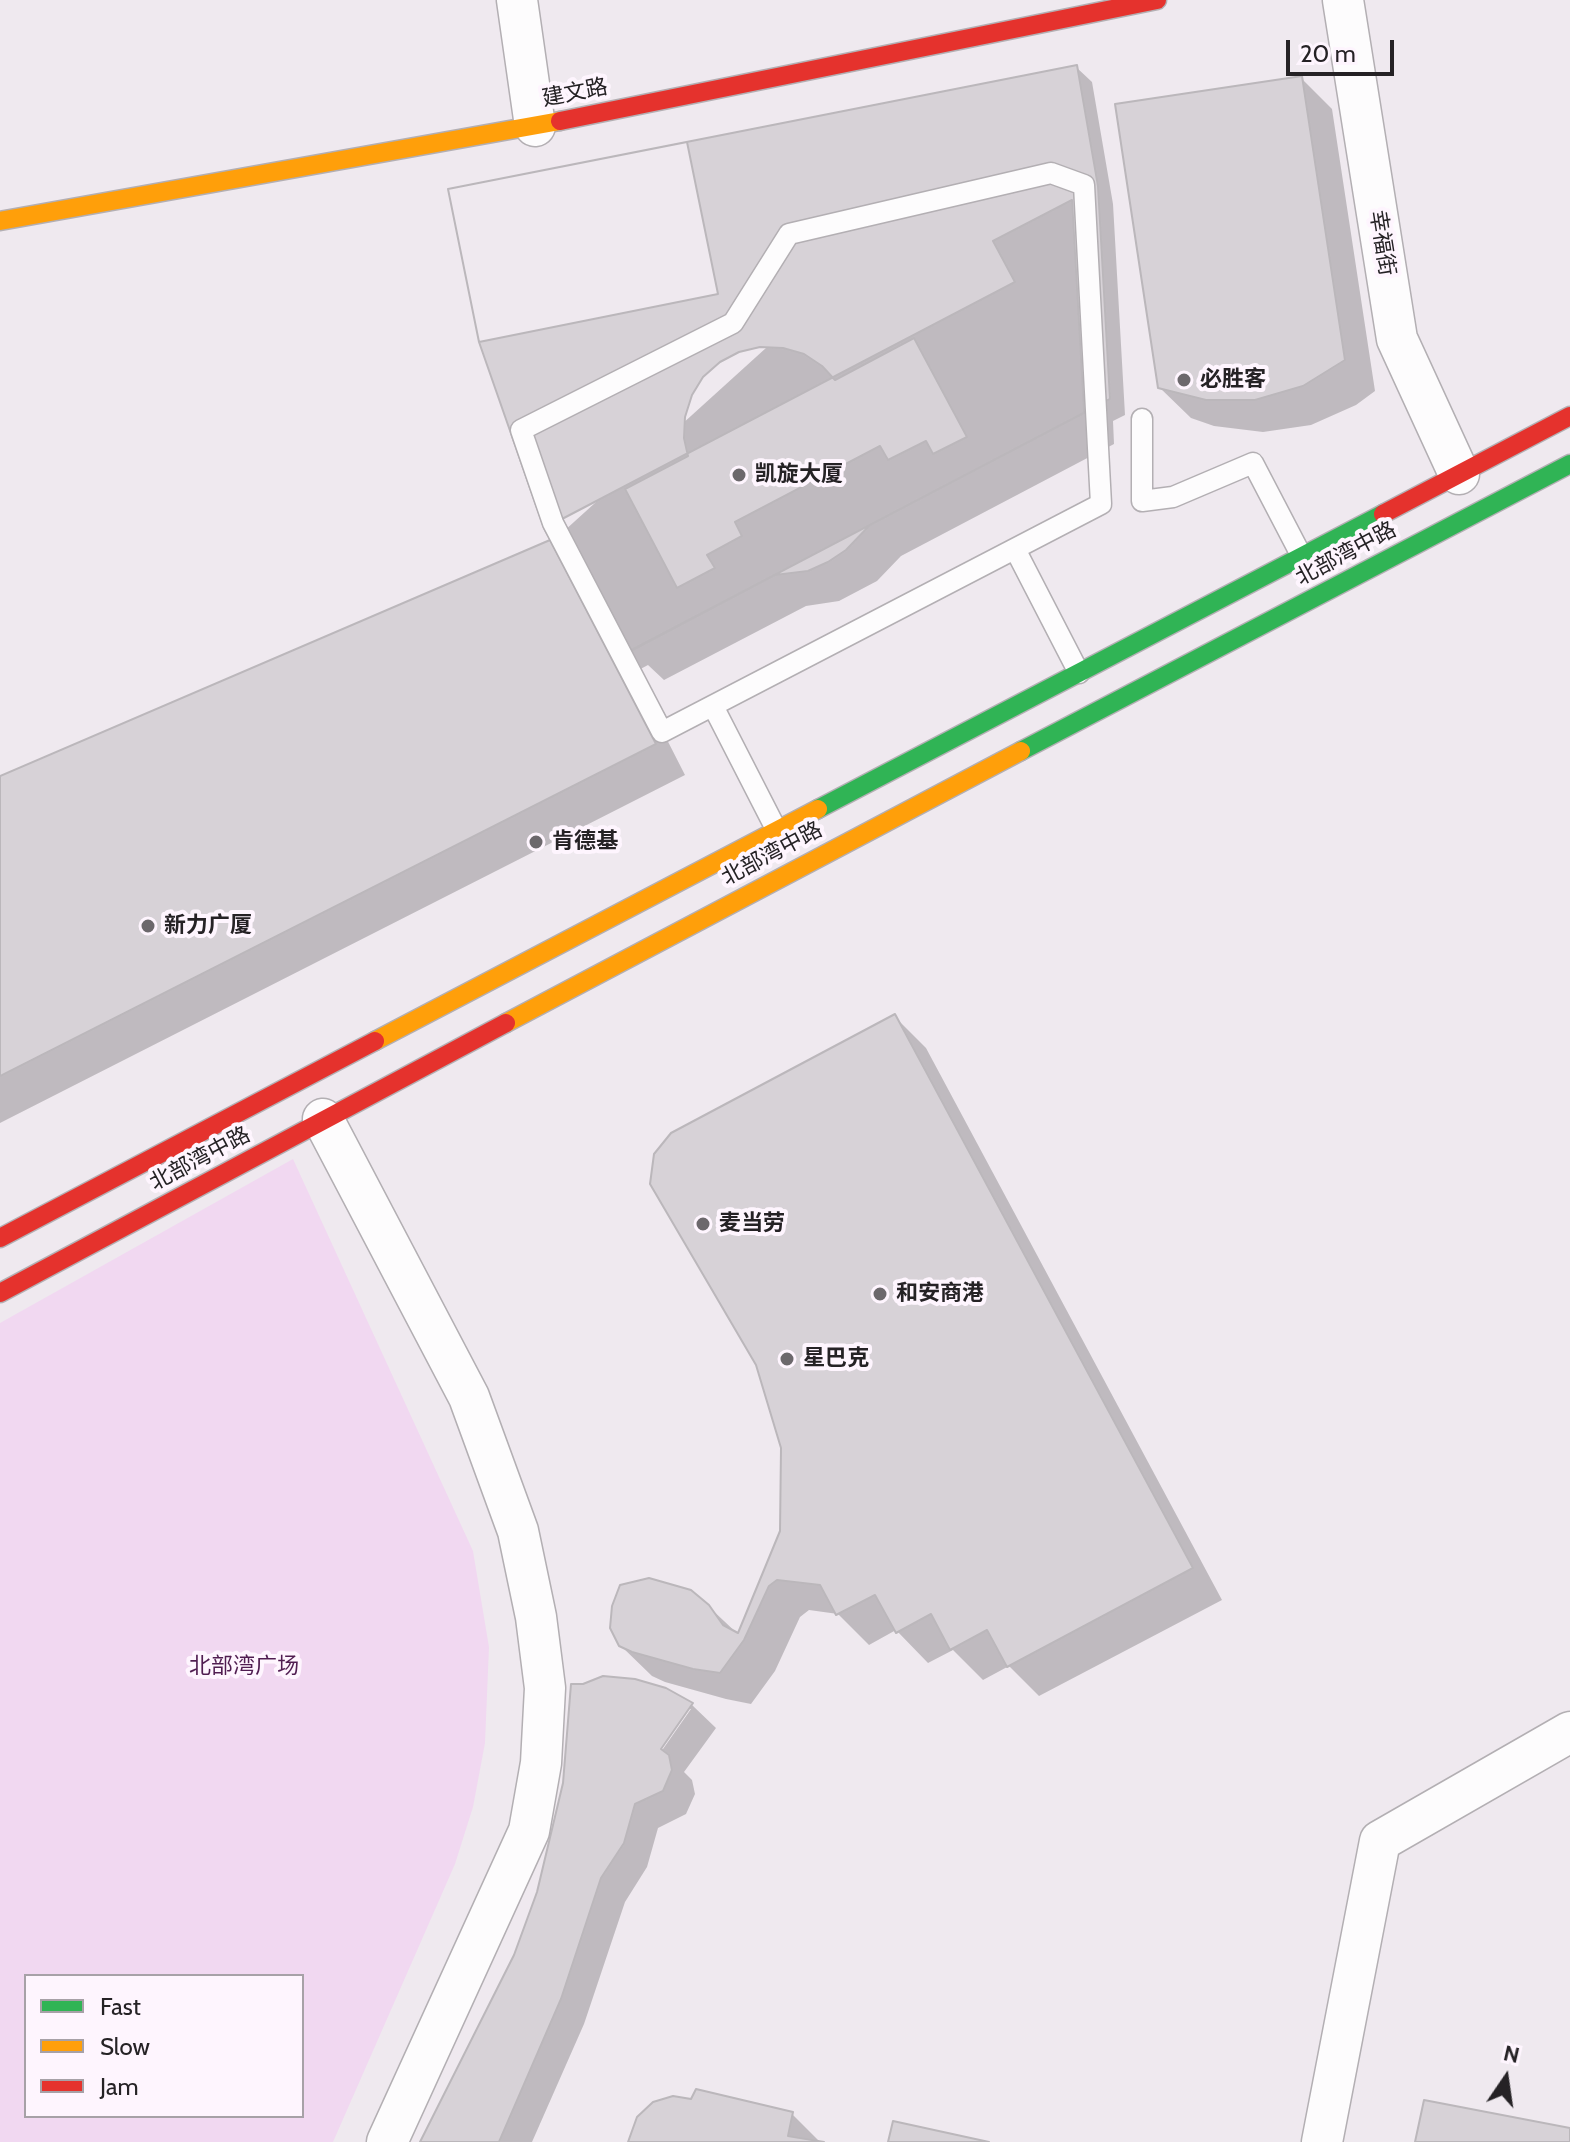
<!DOCTYPE html>
<html>
<head>
<meta charset="utf-8">
<style>
  body { margin:0 }
  #map { position:relative; width:1570px; height:2142px; overflow:hidden; background:#efe9ef; font-family:Cabin,sans-serif }
  canvas { display:block }
  .legend { position:absolute; left:24px; top:1974px; width:280px; height:144px; box-sizing:border-box; background:#fef5fe; border:2px solid #a7a1a7; margin:0; padding:10px 14px; list-style:none; font-size:24px; color:#252225 }
  .legend li { display:flex; align-items:center; gap:16px; height:40px }
  .legend b { width:40px; border:2px solid #a7a1a7 }
  .north { position:absolute; left:1466px; top:2038px; width:80px; height:80px; -webkit-text-stroke:6px #fef5fe; paint-order:stroke; rotate:13deg; font-size:22px; font-weight:700; line-height:32px; text-align:center; color:#252225 }
  .north::after { content:''; display:block; margin:auto; width:28px; height:36px; background:#252225; clip-path:polygon(50% 0,100% 100%,50% 72%,0 100%) }
  .scale { position:absolute; left:1286px; top:40px; width:108px; height:36px; box-sizing:border-box; border:4px solid #252225; border-top:0; padding-left:10px; font-size:24px; line-height:28px; white-space:nowrap; color:#252225; -webkit-text-stroke:6px #fef5fe; paint-order:stroke }
</style>
</head>
<body>
<div id="map">
<canvas width="1570" height="2142"></canvas>
<ul class="legend">
<li><b style="height:10px;background:#30b455"></b>Fast</li>
<li><b style="height:10px;background:#ff9f0a"></b>Slow</li>
<li><b style="height:10px;background:#e5322d"></b>Jam</li>
</ul>
<div class="north">N</div>
<div class="scale">20 m</div>
</div>
<script>
const g = document.querySelector('canvas').getContext('2d');
g.lineJoin = 'round';
function paint(path, color) { g.fillStyle = color; g.fill(path, 'evenodd'); }
function strokePath(path, color, width, dash) { g.strokeStyle = color; g.lineWidth = width; g.lineCap = dash ? 'butt' : 'round'; g.setLineDash(dash || []); g.stroke(path); }
function write(font, color, halo, rows, align = 'center') {
  g.font = font + ' Cabin,"Noto Sans SC",sans-serif'; g.lineWidth = 8; g.setLineDash([]); g.textBaseline = 'middle'; g.strokeStyle = halo; g.fillStyle = color; for (const [text, x, y, turn = 0] of rows) {
    g.save(); g.translate(x, y); g.rotate((+turn || 0) * Math.PI / 180); g.textAlign = isNaN(turn) ? turn : align; if (halo) g.strokeText(text, 0, 0); g.fillText(text, 0, 0); g.restore();
  }
}
paint(new Path2D(`
  M293 1159 473 1551 489 1647 485 1743 473 1807 455 1864 333 2142H0V1323ZM26 1976H302V2116H26Z`), '#f1d8f1');
paint(new Path2D(`
  M1076 67 1092 82 1113 204 1125 415 1113 421 1114 444 901 556 877 581 839 601 806 606 664 680 648 665 633 673 685 775 0 1123V778L553 541Z
  M1301 78 1332 109 1375 391 1356 405 1311 425 1263 432 1214 426 1191 418 1159 387Z
  M895 1017 926 1048 1222 1600 1039 1696 1009 1666 983 1680 953 1650 928 1663 896 1630 869 1645 838 1614 809 1610 800 1617 775 1671 751 1704 726 1699 665 1682 652 1676 620 1645 708 1606 740 1636 782 1531Z
  M665 1690 692 1705 716 1728 684 1772 692 1780 695 1794 686 1814 658 1828 647 1867 625 1902 584 2024 532 2142H422ZM686 1709H691L656 1759 653 1756Z
  M792 2114 820 2142H631Z`), '#0003');
const building = new Path2D(`
  M1077 65 1098 186 1110 399 614 659 544 528 479 342 448 189Z
  M1302 76 1345 360 1303 386 1255 400H1206L1158 388 1115 104Z
  M687 142 718 294 479 342 448 189Z
  M1072 200 1084 413 870 525 846 550 828 562 808 571 775 575 631 651 562 519 1015 282 993 241Z
  M914 338 967 437 933 454 926 441 888 460 880 446 735 522 742 536 707 555 715 568 677 588 625 489 688 456 684 438 685 417 692 395 703 377 720 362 739 352 760 347 783 348 804 354 822 366 835 380Z
  M550 540 656 744 0 1076V776Z
  M895 1014 1193 1568 1007 1667 987 1630 950 1650 931 1614 896 1633 875 1595 836 1615 820 1585 777 1580 769 1586 744 1640 720 1673 693 1669 632 1652 619 1646 610 1628 612 1606 620 1585 649 1578 691 1590 709 1605 723 1625 738 1633 780 1531 781 1448 756 1365 650 1184 654 1154 671 1133Z
  M603 1676 635 1679 666 1688 693 1703 661 1749 669 1755 672 1770 663 1791 635 1804 624 1843 601 1878 561 1999 499 2142H420L514 1955 537 1892 563 1783 571 1684H583Z
  M696 2089 793 2112 788 2136 824 2142H628L637 2117 653 2102 673 2096 691 2099Z
  M1424 2100 1570 2128V2142H1415Z
  M893 2121 989 2142H888Z`);
paint(building, '#d7d2d7');
strokePath(building, '#bbb7bb', 2);
const lane = new Path2D(`
  M1051 173 1084 185 1101 504 662 732 553 523 521 430 733 323 789 234Z
  M1142 419V501L1173 497 1253 463 1302 557
  M1015 549 1079 673
  M713 706 777 831`);
const street = new Path2D(`
  M517 0 535 126
  M1343 0 1397 339 1459 474
  M323 1119 469 1397 518 1531 536 1617 545 1688 541 1763 529 1831 387 2142
  M1322 2142 1380 1841 1570 1732`);
const fast = new Path2D(`
  M1021 751 1570 464
  M818 809 1383 514`);
const slow = new Path2D(`
  M0 221 560 121
  M506 1023 1021 751
  M375 1041 818 809`);
const jam = new Path2D(`
  M560 121 1157 0
  M1383 514 1570 416
  M0 1238 375 1041
  M0 1293 506 1023`);
strokePath(lane, '#b3afb3', 23);
strokePath(street, '#b3afb3', 43);
strokePath(fast, '#b3afb3', 21);
strokePath(slow, '#b3afb3', 21);
strokePath(jam, '#b3afb3', 21);
strokePath(lane, '#fdfcfd', 20);
strokePath(street, '#fdfcfd', 40);
strokePath(fast, '#30b455', 18);
strokePath(slow, '#ff9f0a', 18);
strokePath(jam, '#e5322d', 18);
for (const [x, y, r, color] of [
  [1184,380,8,"#6c686c"],
  [739,475,8,"#6c686c"],
  [536,842,8,"#6c686c"],
  [148,926,8,"#6c686c"],
  [703,1224,8,"#6c686c"],
  [880,1294,8,"#6c686c"],
  [787,1359,8,"#6c686c"]
]) { const dot = new Path2D(); dot.arc(x, y, r, 0, 2 * Math.PI); g.fillStyle = color; g.fill(dot); strokePath(dot, '#fef5fe', 3); }
write('22px', '#252225', '#fef5fe', [
  ["建文路",575,93,-11],
  ["幸福街",1382,243,81],
  ["北部湾中路",1346,554,-28],
  ["北部湾中路",772,854,-28],
  ["北部湾中路",200,1159,-28]
]);
write('bold 22px', '#252225', '#fef5fe', [
  ["必胜客",1200,380],
  ["凯旋大厦",755,475],
  ["肯德基",552,842],
  ["新力广厦",164,926],
  ["麦当劳",719,1224],
  ["和安商港",896,1294],
  ["星巴克",803,1359]
], 'left');
write('22px', '#501d51', '#fef5fe', [
  ["北部湾广场",244,1667]
]);
</script>
</body>
</html>
